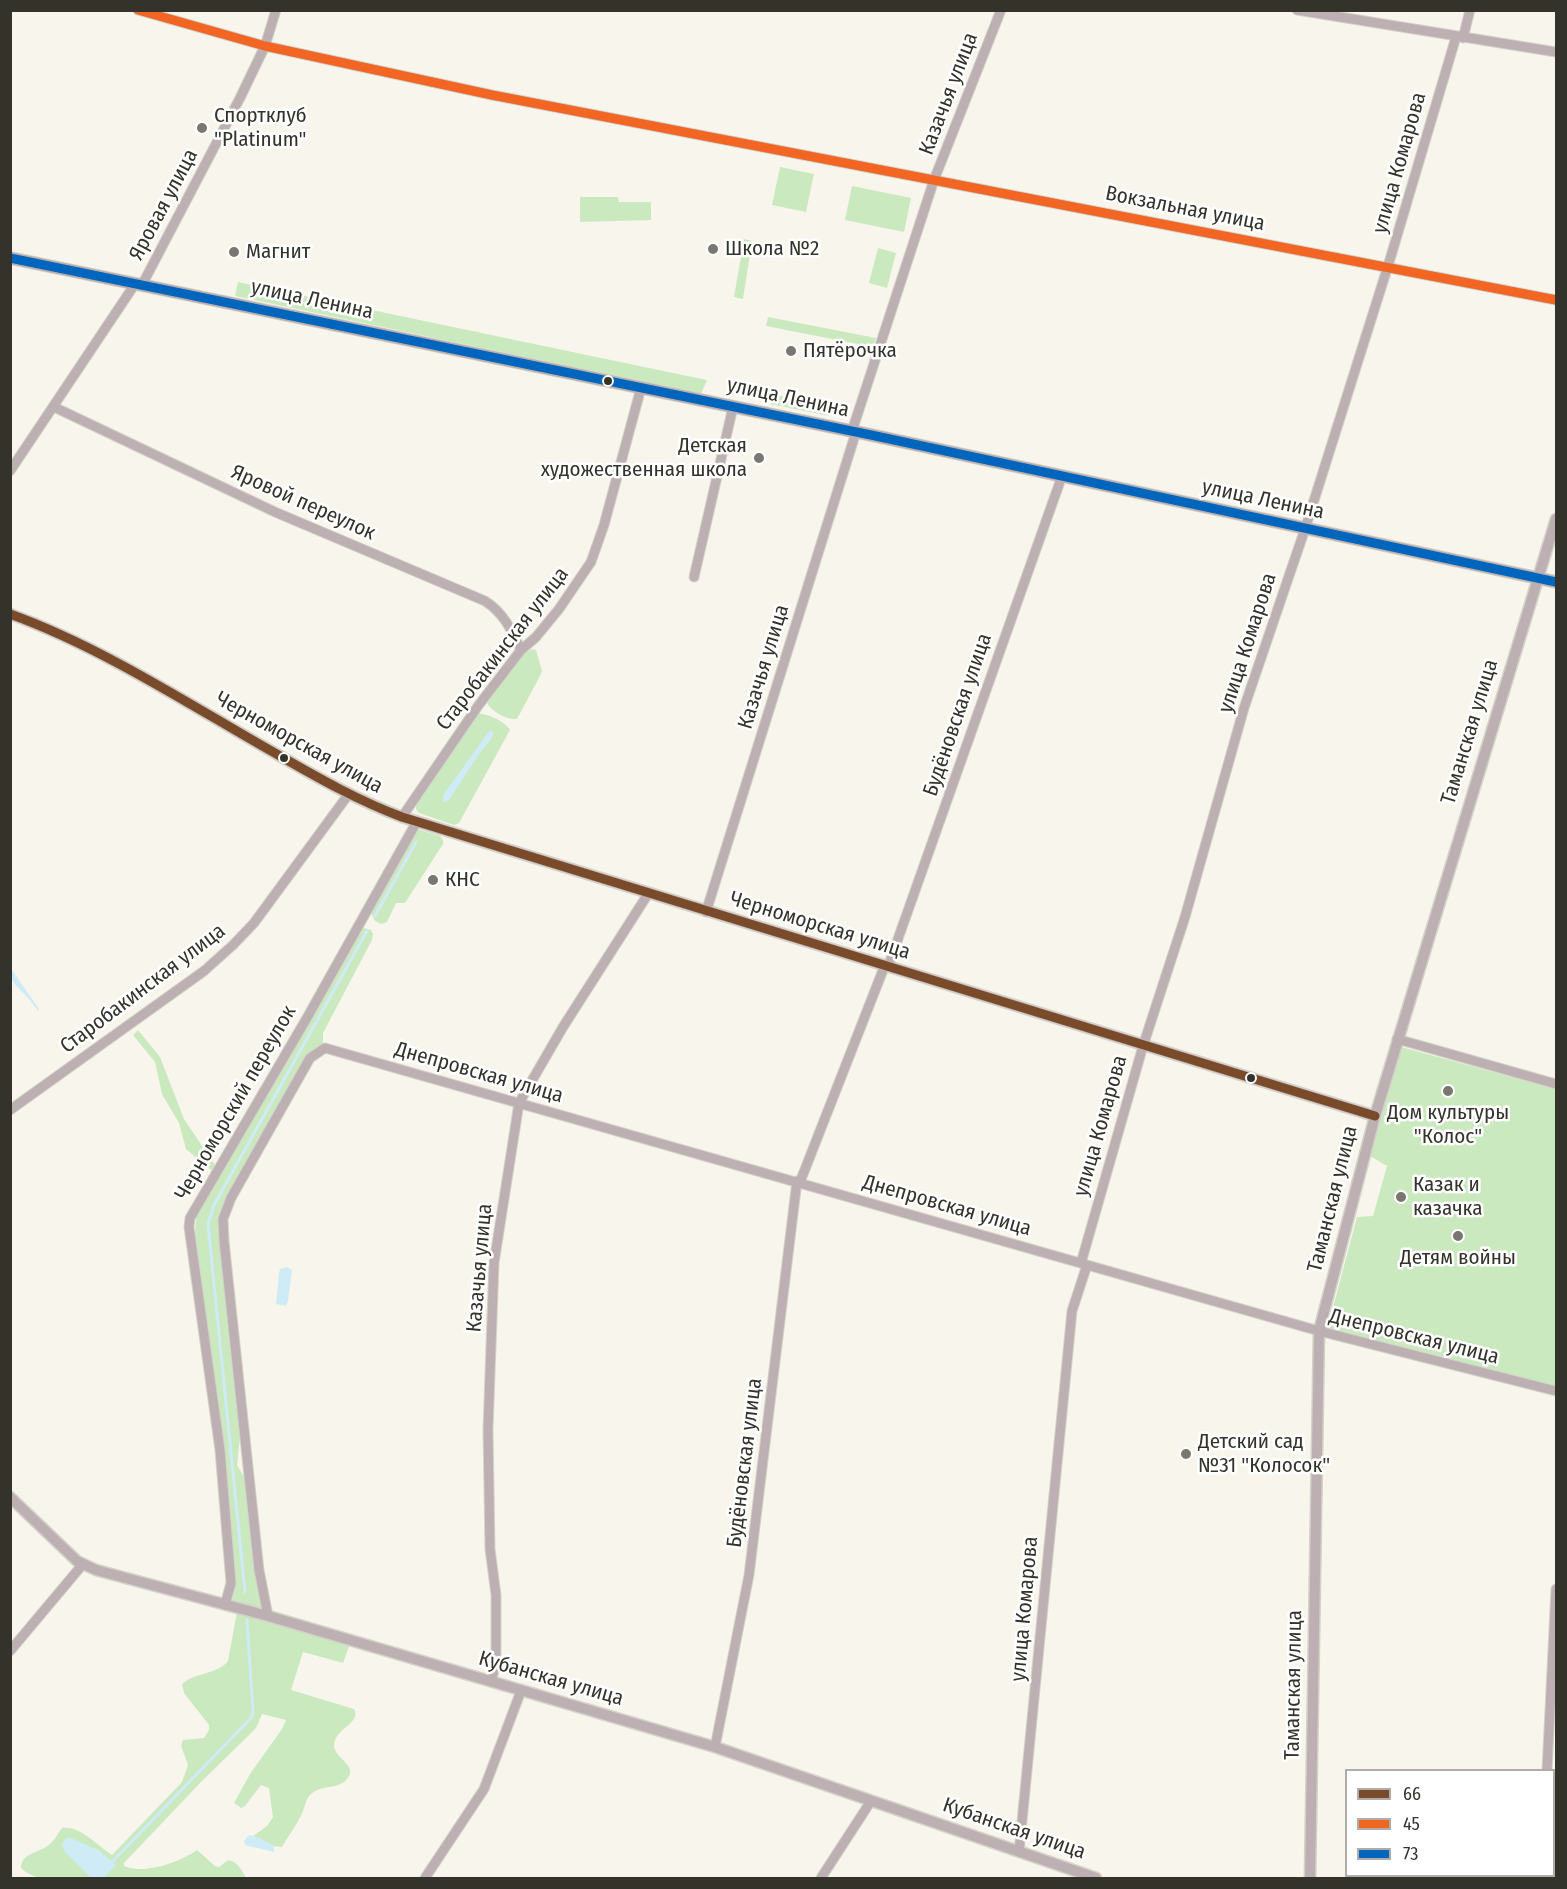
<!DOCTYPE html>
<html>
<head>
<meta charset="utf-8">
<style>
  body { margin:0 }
  #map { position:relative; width:1567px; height:1889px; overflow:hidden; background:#f8f6ec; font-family:"Fira Sans Condensed",sans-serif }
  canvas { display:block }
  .frame { position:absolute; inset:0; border:12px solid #34332b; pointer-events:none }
  .legend { position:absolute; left:1345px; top:1769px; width:210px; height:108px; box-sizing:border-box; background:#fff; border:2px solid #aeadaa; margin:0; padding:8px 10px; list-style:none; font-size:18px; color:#34332b }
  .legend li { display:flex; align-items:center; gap:12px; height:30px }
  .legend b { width:30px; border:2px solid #aeadaa }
</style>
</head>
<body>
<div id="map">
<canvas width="1567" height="1889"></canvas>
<div class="frame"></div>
<ul class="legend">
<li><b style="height:8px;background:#7a4b2a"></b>66</li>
<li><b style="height:8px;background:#f26522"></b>45</li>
<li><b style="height:8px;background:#0065bd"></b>73</li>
</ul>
</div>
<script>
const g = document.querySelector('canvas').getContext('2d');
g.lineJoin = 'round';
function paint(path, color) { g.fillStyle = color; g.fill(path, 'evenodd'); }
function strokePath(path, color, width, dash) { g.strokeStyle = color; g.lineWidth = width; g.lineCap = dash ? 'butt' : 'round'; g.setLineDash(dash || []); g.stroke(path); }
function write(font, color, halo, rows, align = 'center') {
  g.font = font + ' "Fira Sans Condensed",sans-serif'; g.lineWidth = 5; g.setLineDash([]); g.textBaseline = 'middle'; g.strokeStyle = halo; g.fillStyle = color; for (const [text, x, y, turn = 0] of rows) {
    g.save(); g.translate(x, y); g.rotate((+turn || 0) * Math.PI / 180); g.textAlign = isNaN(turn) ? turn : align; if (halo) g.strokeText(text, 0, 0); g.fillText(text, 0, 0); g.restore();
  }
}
paint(new Path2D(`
  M780 167 814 174 806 212 772 205Z
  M852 186 911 198 904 232 845 220Z
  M580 197H618L619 202H651V220L580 222Z
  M744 239 752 241 743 299 734 297Z
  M878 248 896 253 887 288 869 283Z
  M238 282 649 368 707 380 701 394 235 296Z
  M768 317 876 338 873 347 766 326Z
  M772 394 831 406 829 416 770 404Z
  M532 649 536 650 542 671 540 676 517 719C507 720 492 712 487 703L522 655Z
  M477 713C488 714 505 721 510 730L465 812 459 823 454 825 419 813 416 809V805Z
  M417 829 440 836 443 840V844L405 903H396L387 922 381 924 375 921 371 913Z
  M364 928 371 930 373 934 372 940 323 1033V1045L314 1050 222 1210 241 1428 237 1465 246 1480 263 1606 261 1609 232 1601 235 1587 223 1450 195 1234 196 1217 361 929Z
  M138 1030 160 1057 184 1119 215 1165 212 1171 186 1149 179 1123 162 1094 155 1062 133 1035Z
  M1401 1047 1556 1089V1388L1327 1330 1357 1217 1373 1216 1387 1166 1370 1156Z
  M237 1612 350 1644 343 1663 303 1652 291 1690 354 1709C362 1723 335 1728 334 1745 334 1759 359 1765 347 1779 339 1789 324 1785 314 1792 306 1796 306 1804 303 1811 298 1823 289 1835 282 1847L274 1846 253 1836 267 1826 273 1817 269 1788 261 1785 245 1806 241 1808 234 1803 250 1774 282 1729 286 1720 262 1714 256 1728 243 1741 202 1781 124 1863V1866C144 1875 180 1862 197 1850L215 1866 219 1867 228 1860C237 1861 242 1870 246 1878H103L115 1865 98 1850 91 1878C68 1878 39 1885 21 1868 21 1852 41 1853 50 1844 55 1840 58 1833 62 1828 80 1825 98 1846 112 1855L182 1782 188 1765 181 1746 183 1740 204 1738 209 1730V1725L184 1693 182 1684C195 1672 217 1675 228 1661Z`), '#cae9bf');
paint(new Path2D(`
  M490 730 494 733 490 741 481 751 449 800 443 802V795Z
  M10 967 39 1009 38 1011C35 1007 32 1003 29 999 19 987 10 985 10 967Z
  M287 1267 292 1270 288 1301 286 1306 276 1304 279 1273 280 1269Z
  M249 1835 260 1838 274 1846V1852L245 1845 244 1841Z
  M69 1837 98 1850 116 1865 103 1878H91L65 1852 62 1845 64 1840Z`), '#cfebf6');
strokePath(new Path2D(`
  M375 916 416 842
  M245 1592 208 1224 214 1205 367 931
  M110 1864 251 1718 253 1712 247 1620`), '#cfebf6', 3);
const minor = new Path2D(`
  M138 10 265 46 492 95 1556 300
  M1297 10 1556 52
  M1463 38 1470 10
  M142 285 240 98 265 46 276 10
  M54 407 275 512 485 601C504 613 512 631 521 650
  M852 431 934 180 1001 10
  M10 471 135 284
  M694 577 733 407
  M402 817 478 706 521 650 536 637 559 609 591 562 604 525 641 388
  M706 912 856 432
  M888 967 1062 476
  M1397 1039 1556 1084
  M10 1110 204 971 233 945 254 923 348 795
  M800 1182 885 965
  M1081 1263 1143 1046 1185 917 1244 708 1305 529 1388 266 1456 37
  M225 1605 231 1583 220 1450 189 1227 190 1218 308 1016 416 823
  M268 1616 259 1570 224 1241 223 1219 231 1198 310 1058 325 1048 1319 1331 1556 1391
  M10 1651 83 1564
  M492 1682 496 1654V1595L490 1549 488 1429 494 1263 519 1103 563 1027 648 894
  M715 1747 749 1575 797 1181
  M1547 1770 1556 1589
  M1019 1852 1072 1311 1087 1265
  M425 1878 484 1789 521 1691
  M821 1878 871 1801
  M1542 1878V1876`);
const tertiary = new Path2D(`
  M10 614C104 648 193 707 280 756 320 779 359 801 402 817L1375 1116
  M10 1497 77 1561 96 1570 268 1616 715 1747 1096 1878
  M1310 1878 1319 1331 1375 1116 1556 519`);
const secondary = new Path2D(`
  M10 258 871 435 1556 582`);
strokePath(minor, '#d4d2ca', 11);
strokePath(tertiary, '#d4d2ca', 13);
strokePath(secondary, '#d4d2ca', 14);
strokePath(minor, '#bdb0b2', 9);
strokePath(tertiary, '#bdb0b2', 10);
strokePath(secondary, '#bcaeaf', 12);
strokePath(new Path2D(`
  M10 614C104 648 193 707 280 756 320 779 359 801 402 817L1375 1116`), '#7a4b2a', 9);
strokePath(new Path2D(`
  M138 10 265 46 492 95 1556 300`), '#f26522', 9);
strokePath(new Path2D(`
  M10 258 871 435 1556 582`), '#0065bd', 9);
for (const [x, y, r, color] of [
  [202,128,6,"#79776f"],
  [713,249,6,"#79776f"],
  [234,252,6,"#79776f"],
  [791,351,6,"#79776f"],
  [608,381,5,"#34332b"],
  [759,458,6,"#79776f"],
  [284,758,5,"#34332b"],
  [433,880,6,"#79776f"],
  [1251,1078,5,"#34332b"],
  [1448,1091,6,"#79776f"],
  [1401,1197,6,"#79776f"],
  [1458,1236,6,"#79776f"],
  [1186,1454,6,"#79776f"]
]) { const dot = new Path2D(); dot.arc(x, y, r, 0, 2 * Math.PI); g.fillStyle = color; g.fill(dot); strokePath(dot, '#fff', 2); }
write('21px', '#34332b', '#fff', [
  ["Казачья улица",949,94,-69],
  ["улица Комарова",1400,163,-74],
  ["Яровая улица",164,205,-62],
  ["Вокзальная улица",1185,209,11],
  ["улица Ленина",312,300,12],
  ["улица Ленина",788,398,12],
  ["улица Ленина",1263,500,12],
  ["Яровой переулок",303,503,24],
  ["улица Комарова",1248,643,-72],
  ["Старобакинская улица",503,649,-52],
  ["Казачья улица",764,667,-73],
  ["Будёновская улица",958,715,-71],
  ["Таманская улица",1470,732,-73],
  ["Черноморская улица",299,743,29],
  ["Черноморская улица",820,926,17],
  ["Старобакинская улица",143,989,-37],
  ["Днепровская улица",479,1073,16],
  ["Черноморский переулок",236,1103,-60],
  ["улица Комарова",1101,1126,-74],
  ["Таманская улица",1333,1199,-76],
  ["Днепровская улица",947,1206,16],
  ["Казачья улица",480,1268,-85],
  ["Днепровская улица",1414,1337,14],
  ["Будёновская улица",745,1463,-83],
  ["улица Комарова",1025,1609,-85],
  ["Кубанская улица",551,1679,16],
  ["Таманская улица",1294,1685,-89],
  ["Кубанская улица",1014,1829,19]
]);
write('21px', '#34332b', '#fff', [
  ["Спортклуб",214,116],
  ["\"Platinum\"",214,140],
  ["Школа №2",725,249],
  ["Магнит",246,252],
  ["Пятёрочка",803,351],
  ["Детская",747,446,"right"],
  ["художественная школа",747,470,"right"],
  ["КНС",445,880],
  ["Дом культуры",1448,1113,"center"],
  ["\"Колос\"",1448,1137,"center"],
  ["Казак и",1413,1185],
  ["казачка",1413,1209],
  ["Детям войны",1458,1258,"center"],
  ["Детский сад",1198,1442],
  ["№31 \"Колосок\"",1198,1466]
], 'left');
</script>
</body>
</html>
